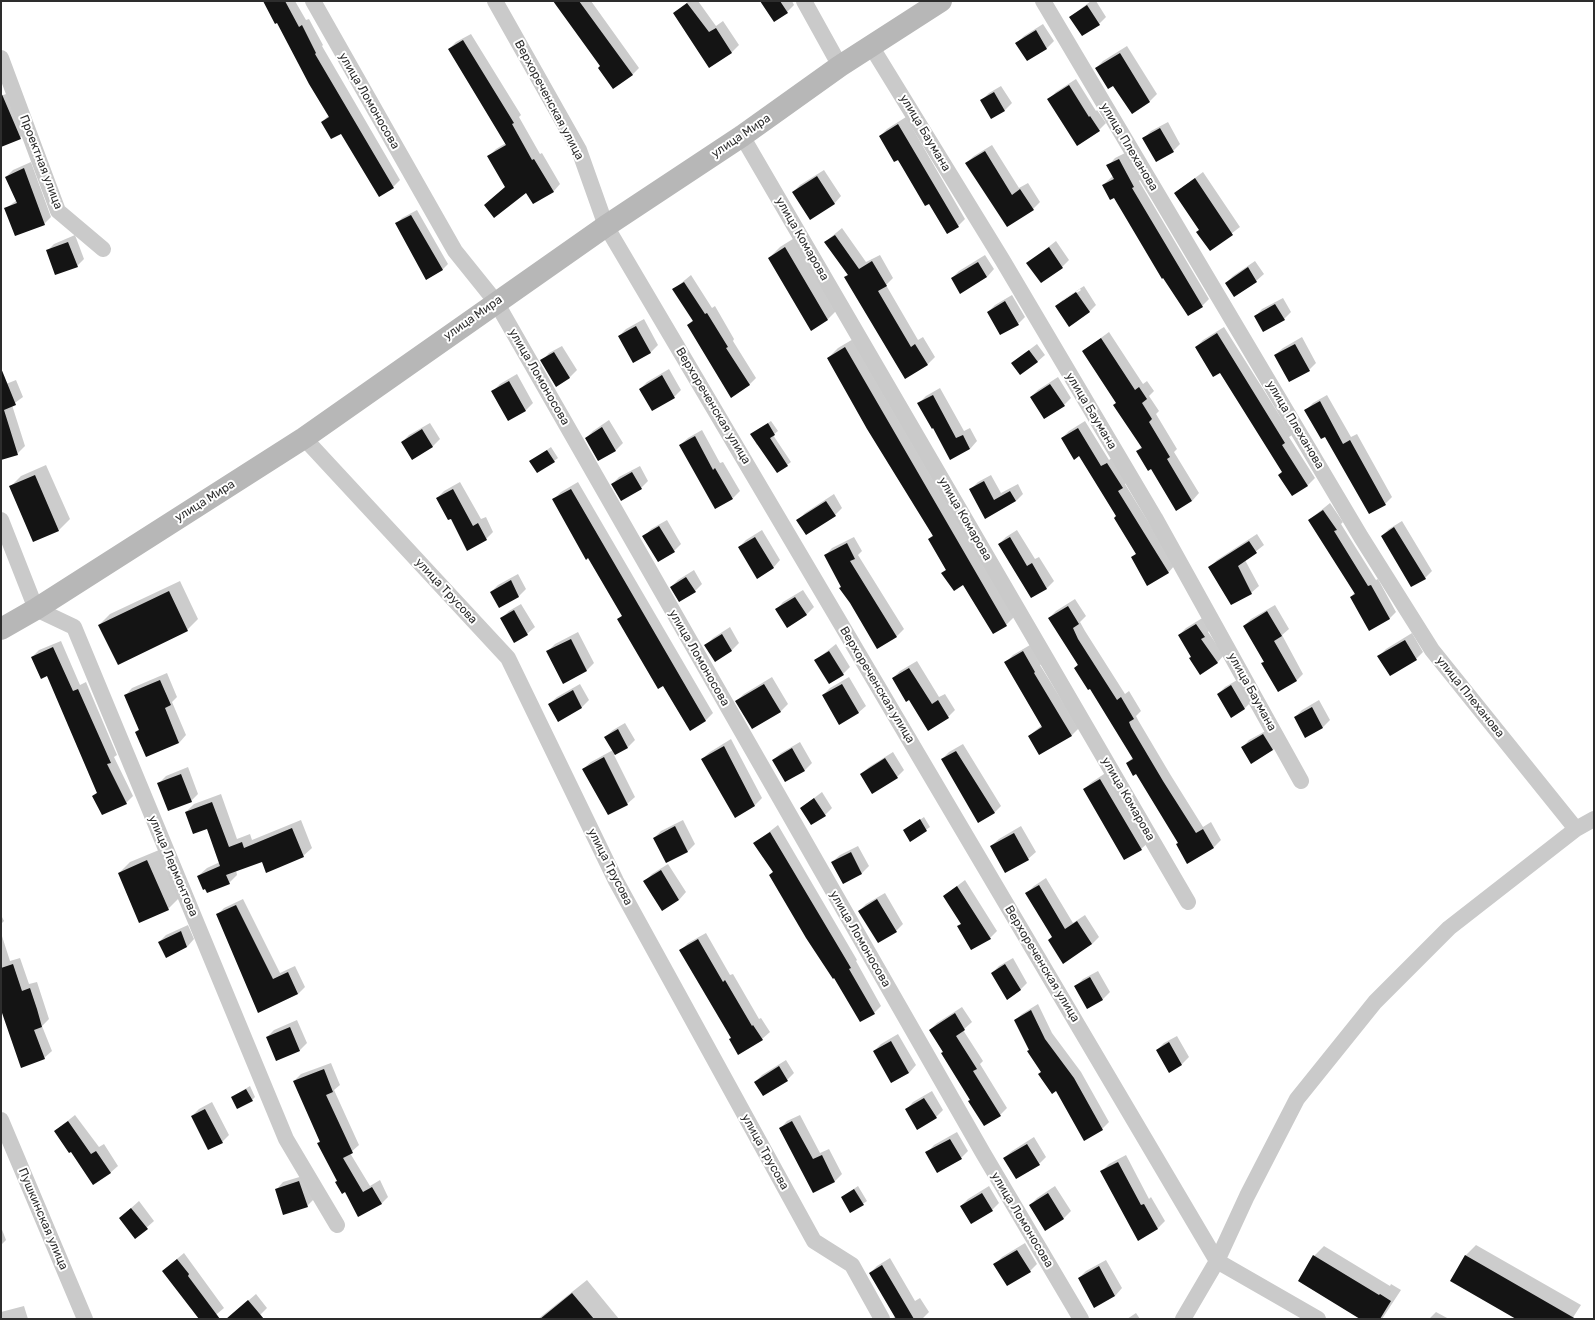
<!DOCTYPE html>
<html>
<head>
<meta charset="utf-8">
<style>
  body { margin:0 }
  #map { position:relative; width:1595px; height:1320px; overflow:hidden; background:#fff; font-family:Rubik,sans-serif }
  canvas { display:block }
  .frame { position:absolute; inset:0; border:2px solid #2d2d2d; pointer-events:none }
</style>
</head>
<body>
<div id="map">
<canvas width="1595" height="1320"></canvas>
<div class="frame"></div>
</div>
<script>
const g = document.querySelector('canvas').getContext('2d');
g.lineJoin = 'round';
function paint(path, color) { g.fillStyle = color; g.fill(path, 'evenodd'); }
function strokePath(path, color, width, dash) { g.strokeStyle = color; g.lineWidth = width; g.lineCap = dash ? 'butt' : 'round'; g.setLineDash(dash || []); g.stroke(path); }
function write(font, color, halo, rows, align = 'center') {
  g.font = font + ' Rubik,sans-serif'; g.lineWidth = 4; g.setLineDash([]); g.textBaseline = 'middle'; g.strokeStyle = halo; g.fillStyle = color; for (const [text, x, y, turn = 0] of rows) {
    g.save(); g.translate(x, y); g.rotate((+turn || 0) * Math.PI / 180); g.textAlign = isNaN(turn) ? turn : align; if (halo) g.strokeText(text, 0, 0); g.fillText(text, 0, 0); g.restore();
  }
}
paint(new Path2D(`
  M264 1H295L306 20 309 19 323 45 322 46 400 180 393 187 341 133 322 122 329 115 278 21Z
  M559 1H591L639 68 632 75 601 66Z
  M689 1H698L716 26 723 21 739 45 732 52 710 66 675 13Z
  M761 1H792L794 5 787 12Z
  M1091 1H1096L1106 17 1099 24 1070 17Z
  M1043 24 1054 41 1047 48 1027 60 1017 43 1024 36Z
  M471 34 521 115 519 117 540 154 542 153 560 184 553 192 526 191 485 205 506 187 489 156 496 149 506 143 449 49 456 42Z
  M1127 46 1157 94 1150 101 1113 84 1096 68 1103 61Z
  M1076 79 1096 111 1097 110 1106 123 1099 130 1049 99 1056 92Z
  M1001 86 1012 103 1005 110 992 118 981 101 989 93Z
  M11 92 27 131 20 138 1 146V96Z
  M906 117 965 219 958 226 929 203 880 136 887 129Z
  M1168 122 1180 144 1173 151 1144 138 1151 131Z
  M992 145 1019 188 1028 183 1040 202 1033 209 1007 226 966 163 974 156Z
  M1127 152 1141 179 1139 181 1209 299 1202 306 1115 196 1103 185 1113 176 1108 166 1115 158Z
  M31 162 51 217 44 224 5 209 17 200 6 177 13 170Z
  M824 170 841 196 834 204 793 192 800 185Z
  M1203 172 1240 227 1210 250 1200 230 1175 193Z
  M417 210 448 264 442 270 396 224 402 218Z
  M842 228 866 262 880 255 893 278 886 285 918 340 923 337 935 357 928 364 905 378 845 277 848 275 825 242Z
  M75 235 84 259 77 266 47 251 54 244Z
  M796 237 839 308 828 319 812 329 769 258 780 247Z
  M1056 241 1069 260 1062 267 1028 263Z
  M985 255 994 269 987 277 961 292 952 278 959 271Z
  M1255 261 1264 274 1256 281 1234 295 1226 283 1233 276Z
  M691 275 712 308 715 306 734 339 733 341 756 378 749 385 688 325 693 320 674 289Z
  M1084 286 1096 305 1089 312 1056 306 1064 299ZM1080 289 1081 290 1063 302V300Z
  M1012 295 1025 317 1018 324 988 312 995 305Z
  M1283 298 1291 312 1284 319 1255 317 1262 309Z
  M644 319 658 345 651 352 633 362 619 336 626 329Z
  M1224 327 1292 435 1289 437 1315 478 1308 485 1292 495 1283 472 1220 372 1196 347 1203 340Z
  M1109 332 1143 384 1147 381 1154 391 1149 396 1159 411 1156 414 1177 449 1174 452 1199 493 1192 501 1151 468 1137 451 1142 446 1117 402 1083 351Z
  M1302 337 1316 363 1309 370 1275 355 1283 348Z
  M855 338 1016 615 1006 625 963 584 943 573 946 570 929 539 933 535 828 358 838 348Z
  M1037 344 1045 355 1037 362 1012 363Z
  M562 346 577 370 570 377 556 386 542 361 549 353Z
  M669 369 681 390 674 397 640 389 647 382Z
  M517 374 533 403 526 410 508 420 493 391 500 384Z
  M1058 377 1071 398 1064 405 1031 397 1038 390Z
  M16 380 23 397 12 405 25 446 17 454 1 452V386Z
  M940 388 964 431 970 428 977 441 970 449 934 427 919 403 926 396Z
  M1327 395 1351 437 1357 434 1392 497 1385 504 1325 435 1306 410 1313 403Z
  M609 420 623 443 616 450 599 460 586 438 593 431Z
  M771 421 778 431 773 435 791 462 787 465 758 444 757 445 751 434Z
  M1085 421 1109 460 1114 456 1129 480 1125 484 1175 565 1168 573 1132 558 1137 553 1117 516 1079 455 1062 438 1069 431Z
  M430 423 440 439 433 446 412 459 402 442 409 435Z
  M702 430 720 463 723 462 740 491 733 498 680 445 688 438Z
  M551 447 558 458 554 461H531Z
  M46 465 70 519 59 530 10 487 21 476Z
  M640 466 648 481 641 488 612 484 619 477Z
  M991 475 1001 493 1018 484 1023 494 1016 501 986 517 970 490 978 482Z
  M460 482 481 519 486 517 493 532 486 539 451 517 437 498 444 491Z
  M578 482 713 713 706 720 690 729 663 685 618 619 623 615 554 499 561 492Z
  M834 494 842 508 835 515 806 534 798 520 805 513Z
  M1330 503 1343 522 1341 524 1376 580 1378 579 1396 612 1389 619 1351 597 1355 592 1309 520Z
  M667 520 681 544 674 551 644 537 651 529Z
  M1402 521 1432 571 1425 578 1382 536 1389 529Z
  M762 530 780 560 773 568 739 547 746 540Z
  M1017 530 1035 559 1039 557 1054 581 1047 588 1032 597 999 544 1006 537Z
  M1257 534 1264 545 1245 560 1259 586 1251 593 1231 603 1210 567 1217 560Z
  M854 537 862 551 858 555 904 629 897 636 877 647 825 556 832 548Z
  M694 570 702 584 695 591 679 601 671 587 678 580Z
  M518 574 526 589 519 596 499 606 491 592 498 585Z
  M180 581 198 619 187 630 99 625 110 614Z
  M803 590 814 607 807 614 787 627 776 610 783 602Z
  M1075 599 1086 616 1080 622 1085 631 1125 694 1129 691 1141 711 1136 716 1138 720 1170 774 1203 827 1211 822 1221 840 1214 847 1188 862 1179 843 1137 772 1127 763 1133 757 1090 688 1075 668 1078 664 1049 618 1056 611Z
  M521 604 535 627 527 634 502 618 509 611Z
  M1275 605 1289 629 1282 635 1303 674 1296 681 1262 663 1265 661 1244 626 1251 619Z
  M1204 617 1211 629 1208 632 1224 655 1217 663 1192 656 1179 635 1186 628Z
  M730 627 739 643 732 650 715 660 706 645 713 638Z
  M578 632 594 663 587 670 563 682 548 651 555 644Z
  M1412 633 1423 652 1416 659 1379 656 1386 649Z
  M61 641 80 685 86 682 117 755 114 757 133 796 126 803 93 796 98 792 48 675 32 657 39 650Z
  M836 644 850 667 843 674 816 660Z
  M1030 645 1042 664 1040 665 1079 728 1072 735 1040 754 1029 736 1042 725 1006 662 1013 655Z
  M917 661 939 697 945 694 955 710 948 717 909 699 893 678 900 671Z
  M167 673 177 697 172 702 186 735 179 743 136 732 139 729 125 696 132 688Z
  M772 677 788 704 781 711 753 728 736 701 744 694Z
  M849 677 866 706 858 713 823 695 830 688Z
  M1239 679 1252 701 1245 708 1231 717 1218 694 1225 687Z
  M580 684 589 700 582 707 558 720 549 704 557 697Z
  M1319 700 1330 720 1323 727 1306 736 1295 717 1302 710Z
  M625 723 635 740 628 747 614 755 635 797 627 804 583 769 591 762 613 750 605 737 613 730Z
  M1271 728 1280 743 1273 750 1242 748 1249 740Z
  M731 739 762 798 755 805 735 816 702 759 710 752Z
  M800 742 812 763 805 770 785 781 773 760 781 753Z
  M963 744 1001 806 994 813 942 759 949 752Z
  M893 752 904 770 897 777 861 774 869 767Z
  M188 767 198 794 191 801 159 783 166 776Z
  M1107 772 1149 842 1141 849 1084 789 1092 782Z
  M822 792 832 808 825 815 801 808Z
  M221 794 237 839 250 834 252 840 301 820 312 848 303 856 262 861 236 870 237 875 229 883 198 876 207 868 220 862 207 828 186 812 194 804Z
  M924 817 930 827 910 841 904 831Z
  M683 820 695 844 688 851 666 862 654 838 661 831Z
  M778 825 857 960 856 961 881 1006 874 1013 835 976 770 875 774 871 755 843Z
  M1021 826 1036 852 1028 859 991 846 999 839Z
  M858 846 869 866 862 873 843 883 832 862 840 855Z
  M159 850 179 898 168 909 119 873 130 862Z
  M668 864 686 892 679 900 645 881 652 874Z
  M1046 878 1073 923 1085 915 1099 937 1092 944 1063 962 1053 937 1027 893 1034 886Z
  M965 880 997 931 990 938 959 926 962 923 944 896Z
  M885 893 903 924 896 931 859 911 866 904Z
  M243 899 280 973 295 966 305 987 298 994 259 1012 218 914 224 908Z
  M1 915 4 921 1 924Z
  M188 925 194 939 187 947 166 957 159 942 166 935Z
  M1 933 10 961 20 958 29 984 37 982 49 1019 42 1026 52 1051 44 1058 1 1005Z
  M706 933 730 975 733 974 759 1019 761 1018 770 1032 762 1039 732 1038 681 950 688 943Z
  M1013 958 1027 983 1020 990 992 973 999 966Z
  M1098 971 1110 992 1103 999 1088 1008 1076 986 1083 979Z
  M1038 1004 1052 1033 1081 1072 1109 1122 1102 1129 1056 1090 1042 1072 1030 1050 1015 1020 1022 1014Z
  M962 1007 972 1022 963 1030 983 1061 980 1064 1007 1108 1000 1115 971 1100 930 1030 937 1023Z
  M297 1020 307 1043 300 1050 267 1037 274 1030Z
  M898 1034 916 1065 909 1073 892 1082 874 1051 881 1044Z
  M1177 1036 1189 1057 1182 1064 1169 1071 1157 1050 1164 1043Z
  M786 1060 794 1073 787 1080 755 1082 762 1075Z
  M331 1063 340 1085 334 1090 359 1145 350 1153 370 1186 380 1180 388 1197 381 1204 345 1191 318 1143 320 1141 294 1081 301 1074Z
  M250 1086 255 1097 252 1100 232 1097Z
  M932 1091 943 1110 936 1117 906 1110 913 1102Z
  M212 1102 229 1135 222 1142 192 1116 199 1109Z
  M75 1115 99 1147 104 1144 118 1166 110 1173 71 1150 55 1131Z
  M800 1115 820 1153 829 1149 842 1174 835 1181 814 1191 780 1129 787 1121Z
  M957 1132 968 1151 961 1158 927 1153 934 1145Z
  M1034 1137 1046 1157 1039 1164 1004 1158 1012 1151Z
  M1126 1155 1149 1199 1151 1197 1165 1221 1158 1228 1138 1239 1101 1172 1109 1164Z
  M306 1175 314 1199 307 1206 276 1190 283 1182Z
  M858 1186 867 1201 851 1212 842 1197Z
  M989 1186 999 1203 992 1210 961 1206 968 1199Z
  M1055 1186 1071 1211 1064 1218 1045 1229 1030 1205 1037 1198Z
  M139 1201 154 1221 136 1237 120 1218Z
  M1 1227 6 1240 1 1245Z
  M1025 1243 1037 1264 1030 1271 995 1264 1002 1257Z
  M1476 1245 1581 1305 1572 1319H1518L1465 1256Z
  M1324 1246 1390 1286 1391 1284 1401 1290 1382 1319H1362L1299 1281 1314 1256Z
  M184 1253 224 1308 211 1319H200L171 1264Z
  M890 1258 915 1301 920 1298 929 1312 922 1319 893 1318 896 1316 870 1273 877 1266Z
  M1106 1260 1122 1288 1115 1296 1095 1306 1079 1278 1086 1271Z
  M587 1280 619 1319H538Z
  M256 1294 267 1308 260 1315 255 1319H227Z
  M24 1306 28 1319H1V1312Z
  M1436 1312 1449 1319H1429Z
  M1136 1313 1140 1319H1127Z`), '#0003');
paint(new Path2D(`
  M263 1H285L299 27 302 25 316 53 315 54 394 188 379 197 341 134 331 139 321 122 329 117 309 84 277 23 275 24Z
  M553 1H579L633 75 613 89 598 68 600 66Z
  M760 1H780L788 13 774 22Z
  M687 3 709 32 716 28 732 53 709 68 673 13Z
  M1087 5 1100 25 1082 36 1069 17Z
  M1036 30 1047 49 1027 61 1015 43Z
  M463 40 514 123 512 124 532 160 534 159 554 192 533 204 526 193 494 218 484 205 505 187 487 156 506 145 448 49Z
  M1120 53 1150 102 1132 114 1113 86 1108 89 1095 68Z
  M1069 85 1089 117 1090 116 1100 131 1077 146 1047 99Z
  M1 92 21 139 1 147Z
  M994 92 1005 111 991 119 980 100Z
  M898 124 959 227 947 234 929 204 925 206 898 160 894 162 879 136Z
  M1160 128 1174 152 1156 162 1142 138Z
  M985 151 1012 195 1020 189 1034 210 1007 227 965 163Z
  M1119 159 1134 187 1132 188 1203 307 1188 316 1163 278 1162 279 1114 198 1110 200 1102 185 1114 179 1106 165Z
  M24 168 45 225 15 236 4 208 17 203 5 177Z
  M817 176 835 204 810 220 792 192Z
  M1195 178 1233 235 1210 251 1196 232 1199 230 1174 193Z
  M411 215 443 270 426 280 395 223Z
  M835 235 859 269 872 261 887 286 878 291 911 347 915 344 928 365 905 379 844 277 848 275 824 242Z
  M68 242 78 267 55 275 46 250Z
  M785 247 828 320 811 331 768 258Z
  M1049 247 1063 268 1041 283 1026 263Z
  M978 262 987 277 960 294 951 278Z
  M1248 267 1257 282 1234 297 1225 283Z
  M684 282 705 314 707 313 728 347 726 348 750 385 731 398 687 325 693 321 672 289Z
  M1076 292 1090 312 1069 327 1055 306Z
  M1005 301 1019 325 1000 335 987 312Z
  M1275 304 1285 320 1263 332 1254 316Z
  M636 326 651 353 633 363 618 336Z
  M1217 333 1285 443 1282 445 1308 486 1292 496 1278 475 1282 472 1220 373 1213 377 1195 347Z
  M1101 338 1135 390 1139 387 1147 399 1142 403 1152 419 1149 422 1170 457 1167 459 1192 501 1176 511 1151 469 1148 471 1136 451 1142 448 1113 405 1116 403 1082 351Z
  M1295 344 1310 371 1289 382 1274 355Z
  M845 347 1007 626 993 634 963 585 954 591 941 573 946 570 928 539 933 536 867 429 827 358Z
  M1029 350 1038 362 1020 375 1011 363Z
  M554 352 570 378 556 387 540 360Z
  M1 368 16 405 4 410 18 455 1 460Z
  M662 375 675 398 652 411 639 389Z
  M509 381 526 411 508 421 491 391Z
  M1050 384 1065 406 1044 419 1030 397Z
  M933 395 956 438 963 435 970 449 950 460 933 428 932 429 917 403Z
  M1320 401 1343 444 1350 440 1386 505 1369 514 1325 437 1321 439 1304 410Z
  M768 423 775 435 770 438 788 466 777 473 750 434Z
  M602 427 616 451 598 461 585 438Z
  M1078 428 1101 466 1107 463 1123 488 1118 491 1169 573 1147 586 1131 557 1136 554 1114 518 1116 516 1079 456 1074 460 1061 438Z
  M422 429 433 447 412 460 401 442Z
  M695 436 713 470 715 468 733 499 715 509 679 445Z
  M547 450 555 462 537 473 529 461Z
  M632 472 642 489 621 501 611 484Z
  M35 475 59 531 33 542 9 486Z
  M984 481 994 500 1010 491 1016 501 985 519 969 489Z
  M453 489 473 526 478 523 487 540 467 551 451 519 448 520 436 498Z
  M571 489 706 721 690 731 663 686 658 689 617 619 622 616 588 558 586 560 552 499Z
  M826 501 836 516 806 535 796 520Z
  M1323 510 1337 530 1334 531 1368 586 1371 585 1390 619 1369 631 1350 597 1355 594 1308 520Z
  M659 526 675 552 658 562 642 536Z
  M1394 527 1426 579 1411 587 1381 536Z
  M755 537 774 568 757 579 738 547Z
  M1010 537 1027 566 1032 563 1047 589 1031 598 998 544Z
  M1249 541 1257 553 1238 566 1252 594 1231 605 1208 567Z
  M847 543 855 559 850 561 897 637 877 649 850 603 839 588 841 587 824 555Z
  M686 577 696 592 679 602 670 587Z
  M511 580 519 597 499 608 490 592Z
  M169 591 188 631 118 665 98 625Z
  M795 597 807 615 787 628 775 609Z
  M1068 606 1079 624 1073 628 1078 639 1117 700 1121 697 1134 719 1129 722 1131 727 1163 781 1196 833 1203 829 1214 848 1187 864 1176 844 1178 843 1136 774 1133 776 1126 763 1133 759 1090 689 1088 690 1074 668 1078 665 1048 618Z
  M514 610 528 635 514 643 500 618Z
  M1267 611 1282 636 1274 641 1297 681 1278 692 1261 663 1264 662 1243 626Z
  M1196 624 1205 637 1201 639 1218 663 1200 675 1189 658 1191 657 1178 635Z
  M722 634 732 651 715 662 704 645Z
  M571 639 587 671 563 684 546 651Z
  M1405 640 1417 660 1390 676 1377 656Z
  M53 647 73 691 78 689 111 763 107 764 127 804 102 815 92 796 97 793 47 676 41 679 31 657Z
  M829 651 844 675 829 684 814 660Z
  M1023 651 1035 672 1034 673 1072 736 1039 755 1028 736 1042 727 1004 662Z
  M909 668 932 704 938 700 949 718 928 731 909 700 906 702 892 678Z
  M160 680 171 705 165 708 179 743 146 757 135 732 139 730 124 695Z
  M764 684 781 712 752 729 735 701Z
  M842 684 859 713 839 725 822 695Z
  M1231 685 1245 709 1231 718 1217 694Z
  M573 690 582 708 558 722 548 704Z
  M1312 707 1323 728 1305 738 1294 717Z
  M618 729 628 748 615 755 604 737Z
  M1263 734 1273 750 1251 764 1241 747Z
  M724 746 755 806 735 818 701 759Z
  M792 748 805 771 785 782 772 760Z
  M956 751 995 813 978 823 941 759Z
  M604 757 628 805 608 815 582 769Z
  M885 758 898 778 872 794 860 774Z
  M181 774 192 802 168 811 157 783Z
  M1100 779 1142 850 1124 860 1083 789Z
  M814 798 826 816 811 825 800 808Z
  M212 802 229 847 242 842 244 848 292 828 304 857 266 873 262 862 226 875 230 884 207 893 205 889 203 890 197 876 220 866 207 829 193 834 185 812Z
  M920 819 927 831 910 842 903 830Z
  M675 826 688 852 666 863 653 838Z
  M770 832 851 968 849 969 875 1014 860 1022 834 978 833 979 806 938 769 875 773 872 753 843Z
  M1014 833 1029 860 1005 873 990 846Z
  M851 852 862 874 843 884 831 862Z
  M147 860 169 910 139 923 118 873Z
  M661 870 679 900 662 911 643 881Z
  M1039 885 1065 929 1077 921 1092 944 1063 964 1048 940 1052 937 1025 893Z
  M957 886 991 939 971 950 957 926 961 924 943 896Z
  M877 899 897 932 878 943 858 911Z
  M236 905 273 979 288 972 298 994 258 1013 216 914Z
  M181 931 187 947 166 958 158 942Z
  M698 939 723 982 725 980 752 1026 753 1025 763 1040 738 1055 729 1039 731 1038 679 950Z
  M13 964 22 991 30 988 37 1009 42 1027 34 1030 45 1059 21 1068 1 1010V968Z
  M1005 964 1021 990 1007 1000 991 973Z
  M1090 977 1103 1000 1087 1009 1074 986Z
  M1031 1010 1045 1039 1074 1078 1103 1130 1084 1141 1056 1091 1052 1094 1038 1074 1041 1072 1027 1051 1029 1050 1014 1020Z
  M955 1013 965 1030 956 1036 977 1069 973 1071 1001 1116 984 1126 968 1101 970 1100 941 1053 943 1052 929 1030Z
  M290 1027 300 1051 276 1061 266 1037Z
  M891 1041 909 1073 891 1083 873 1051Z
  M1169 1042 1182 1065 1169 1073 1156 1050Z
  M779 1066 788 1081 763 1096 754 1082Z
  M324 1069 333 1092 326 1095 353 1153 343 1158 363 1192 372 1187 382 1204 358 1217 345 1192 342 1194 335 1182 337 1181 317 1143 320 1142 293 1081Z
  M246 1089 253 1101 237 1109 231 1097Z
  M924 1098 937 1118 917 1130 905 1109Z
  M205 1109 223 1143 208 1150 191 1116Z
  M68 1121 91 1154 96 1151 111 1173 93 1185 71 1152 69 1153 54 1131Z
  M792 1121 813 1159 822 1155 835 1182 813 1193 779 1128Z
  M950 1139 962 1159 937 1173 925 1152Z
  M1027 1144 1040 1165 1016 1179 1003 1158Z
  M1118 1162 1141 1205 1144 1204 1158 1229 1138 1241 1100 1171Z
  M299 1181 308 1207 283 1215 275 1189Z
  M854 1189 864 1205 850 1213 841 1197Z
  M982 1193 993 1211 971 1224 960 1206Z
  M1048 1193 1064 1219 1045 1231 1029 1205Z
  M131 1208 148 1229 135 1239 119 1218Z
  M1017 1250 1031 1272 1007 1286 993 1264Z
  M1313 1255 1379 1295 1380 1294 1391 1301 1380 1319H1360L1298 1281Z
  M1465 1255 1576 1319H1516L1450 1281Z
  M177 1259 189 1274 188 1276 220 1319H199L162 1271Z
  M882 1265 914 1319H896L869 1273Z
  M1099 1266 1115 1296 1094 1308 1078 1278Z
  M572 1293 594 1319H540Z
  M248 1300 264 1319H226Z`), '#141414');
strokePath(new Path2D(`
  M313 1 455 251 496 302 983 1153 1081 1319
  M495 1 579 150 606 226 1217 1261 1318 1319
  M804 1 840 66
  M1043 1 1361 537 1432 650 1576 829
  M871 46 1003 261 1155 518 1301 781
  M1 58 58 211 103 249
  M742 136 1188 902
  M304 438 508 658 616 881 814 1241 852 1265 882 1319
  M1 520 36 609 74 627 286 1139 337 1225
  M1 1120 85 1319
  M1183 1319 1217 1261 1247 1196 1297 1099 1375 1002 1449 928 1576 829 1594 819`), '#cacaca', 16);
strokePath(new Path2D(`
  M1 629 36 609 304 438 606 226 742 136 840 66 941 1`), '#b7b7b7', 22);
write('12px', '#2d2d2d', '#fff', [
  ["Верхореченская улица",549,100,62],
  ["улица Ломоносова",369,101,60],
  ["улица Баумана",925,133,59],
  ["улица Мира",741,136,-34],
  ["улица Плеханова",1129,147,59],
  ["Проектная улица",41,162,69],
  ["улица Комарова",802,239,60],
  ["улица Мира",473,318,-35],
  ["улица Ломоносова",539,377,60],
  ["Верхореченская улица",713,406,59],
  ["улица Баумана",1091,411,59],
  ["улица Плеханова",1295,425,59],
  ["улица Мира",205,501,-32],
  ["улица Комарова",965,519,60],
  ["улица Трусова",446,591,47],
  ["улица Ломоносова",699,658,60],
  ["Верхореченская улица",877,685,59],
  ["улица Баумана",1252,692,61],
  ["улица Плеханова",1470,697,51],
  ["улица Комарова",1128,799,60],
  ["улица Лермонтова",173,866,67],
  ["улица Трусова",610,867,63],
  ["улица Ломоносова",860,939,60],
  ["Верхореченская улица",1042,964,59],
  ["улица Трусова",765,1152,61],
  ["Пушкинская улица",43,1219,67],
  ["улица Ломоносова",1022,1220,59]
]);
</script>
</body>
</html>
